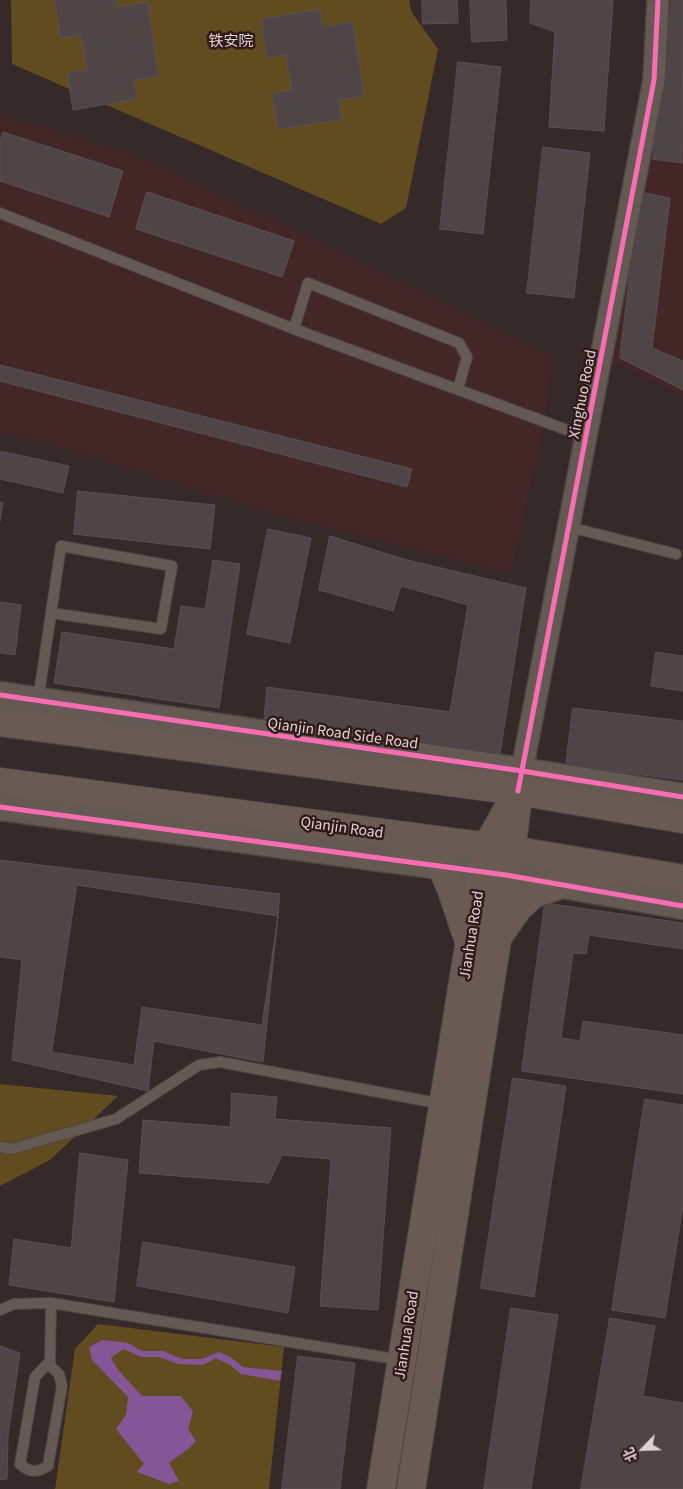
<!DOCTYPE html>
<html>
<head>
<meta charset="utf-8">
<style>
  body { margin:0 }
  #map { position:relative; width:683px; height:1489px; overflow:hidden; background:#352929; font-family:Georgia,"Noto Sans SC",serif }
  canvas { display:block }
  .north { position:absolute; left:618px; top:1424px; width:50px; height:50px; -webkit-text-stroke:4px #301a1a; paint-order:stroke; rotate:246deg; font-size:14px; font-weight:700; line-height:20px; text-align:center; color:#e1d1d0 }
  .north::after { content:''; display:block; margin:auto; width:18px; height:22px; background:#e1d1d0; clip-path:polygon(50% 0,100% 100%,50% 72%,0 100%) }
</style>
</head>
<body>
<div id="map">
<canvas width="683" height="1489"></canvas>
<div class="north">北</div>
</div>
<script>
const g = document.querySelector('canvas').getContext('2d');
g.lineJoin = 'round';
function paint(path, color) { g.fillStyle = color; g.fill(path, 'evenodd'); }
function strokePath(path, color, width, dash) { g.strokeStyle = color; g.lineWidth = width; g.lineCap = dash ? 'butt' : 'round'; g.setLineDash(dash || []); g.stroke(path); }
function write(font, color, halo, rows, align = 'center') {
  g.font = font + ' Georgia,"Noto Sans SC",serif'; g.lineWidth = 5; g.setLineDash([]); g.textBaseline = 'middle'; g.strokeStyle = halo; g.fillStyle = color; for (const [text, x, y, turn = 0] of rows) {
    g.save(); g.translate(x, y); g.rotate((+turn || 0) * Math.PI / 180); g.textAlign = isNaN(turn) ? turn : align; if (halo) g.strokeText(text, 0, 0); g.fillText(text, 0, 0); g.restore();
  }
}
paint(new Path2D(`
  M671 0H683V396L611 361Z
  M0 115 133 154 307 236 552 356 545 421 511 574 281 516 50 444 0 431Z`), '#432727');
paint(new Path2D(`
  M11 0H409L412 13 438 49 406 208 381 224 12 64Z
  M0 1084 118 1096 50 1160 0 1186Z
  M98 1324 284 1347 269 1489H55L75 1349Z`), '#604c1f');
paint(new Path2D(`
  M102 1340 128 1343 142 1351H163L182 1359H202L219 1352 232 1358 243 1367 282 1371 280 1381 241 1374 230 1365 216 1358 203 1365 178 1364 159 1357H141L123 1349 111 1358 118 1370 142 1396H181L193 1412 188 1429 196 1441 188 1449 169 1463 179 1481 169 1484 137 1472 144 1464 116 1429 126 1415 128 1397 92 1360 89 1347Z`), '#845697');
const building = new Path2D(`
  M55 0H116L117 7 147 2 159 76 134 80 137 99 73 110 67 73 87 70 81 35 61 38Z
  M422 0H457L458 23 423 24Z
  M470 0H506L507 40 472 42Z
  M531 0H613L604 131 549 127 555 32 530 23Z
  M672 0H683L682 163 653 159Z
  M320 10 323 27 353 22 364 96 339 100 342 120 278 129 272 93 292 90 286 55 267 58 261 19Z
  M458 62 501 67 483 234 440 229Z
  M3 132 123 171 109 217 0 181V142Z
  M543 147 590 153 574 298 527 293Z
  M147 192 294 241 282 277 136 229Z
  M640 192 670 198 652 348 683 361V390L620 358Z
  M0 365 412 469 407 487 0 381Z
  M0 451 69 466 63 493 0 479Z
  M78 491 215 505 210 549 74 534Z
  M0 502H3L0 521Z
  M268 529 311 538 290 643 247 634Z
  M330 536 407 560 526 588 500 754 264 718 267 687 450 712 468 605 401 586 393 611 319 590Z
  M213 560 240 564 219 708 54 683 62 632 174 649 181 606 205 609Z
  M0 602 21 605 15 655 0 653Z
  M656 652 683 656V691L651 686Z
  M573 708 683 721V780L566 765Z
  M0 860 280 894 263 1062 154 1041 148 1091 12 1060 22 960 0 957Z
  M77 885 278 916 262 1025 142 1007 134 1065 52 1052Z
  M545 903 683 923V949L589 935 586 954 573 953 561 1038 580 1041 583 1021 683 1035V1094L522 1071Z
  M513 1078 566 1086 534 1297 481 1288Z
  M232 1093 277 1097 275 1119 391 1128 378 1310 320 1306 331 1159 282 1155 269 1183 139 1173 143 1120 230 1127Z
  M645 1099 683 1105V1206L665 1318 612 1310Z
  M80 1153 128 1160 114 1302 9 1285 14 1239 71 1248Z
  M143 1242 295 1267 288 1313 137 1286Z
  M511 1308 558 1315 531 1489H484Z
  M610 1318 655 1326 643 1396 683 1403V1489H581Z
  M0 1346 20 1353 8 1436 7 1479 0 1480Z
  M298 1356 355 1363 340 1489H282Z`);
paint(building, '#4f4446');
strokePath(building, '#5a5053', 1);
const service = new Path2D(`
  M0 213 294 329
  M458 389 467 357 459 343 308 283 294 329 586 437
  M569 527 676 554
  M38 701 61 546 172 566 161 629 51 613
  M0 1147 11 1149 116 1119 199 1065 220 1062 442 1104
  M0 1310 14 1304 51 1303
  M50 1361 35 1377 20 1464C30 1473 36 1473 48 1466L62 1386 59 1374 50 1366V1361L51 1303 401 1360`);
const minor = new Path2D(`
  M519 786 654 80 658 0`);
const tertiary = new Path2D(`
  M0 695 522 771 683 797
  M0 807 506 875 683 906`);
const secondary = new Path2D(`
  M0 722 518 791 683 819
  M0 782 511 850 683 879
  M398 840C412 846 432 854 441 867 453 886 460 919 469 940
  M499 935 518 908 533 894 586 876 613 872
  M381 1489 481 872 487 846 518 791
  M411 1489 511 850 517 804`);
strokePath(service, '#504545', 12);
strokePath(minor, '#504545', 24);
strokePath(tertiary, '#504545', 29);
strokePath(secondary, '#504545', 30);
strokePath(service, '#655953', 10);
strokePath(minor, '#655953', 21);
strokePath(tertiary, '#655953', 26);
strokePath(secondary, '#695b53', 28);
strokePath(new Path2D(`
  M0 695 522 771 683 797
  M518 791 654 80 658 0
  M0 807 506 875 683 906`), '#f96db3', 5);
write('14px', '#e1d1d0', '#301a1a', [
  ["Xinghuo Road",582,394,-79],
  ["Qianjin Road Side Road",343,733,8],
  ["Qianjin Road",342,827,8],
  ["Jianhua Road",471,935,-81],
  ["Jianhua Road",406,1335,-81]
]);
write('15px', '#e1d1d0', '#301a1a', [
  ["铁安院",231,40]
]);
</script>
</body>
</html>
